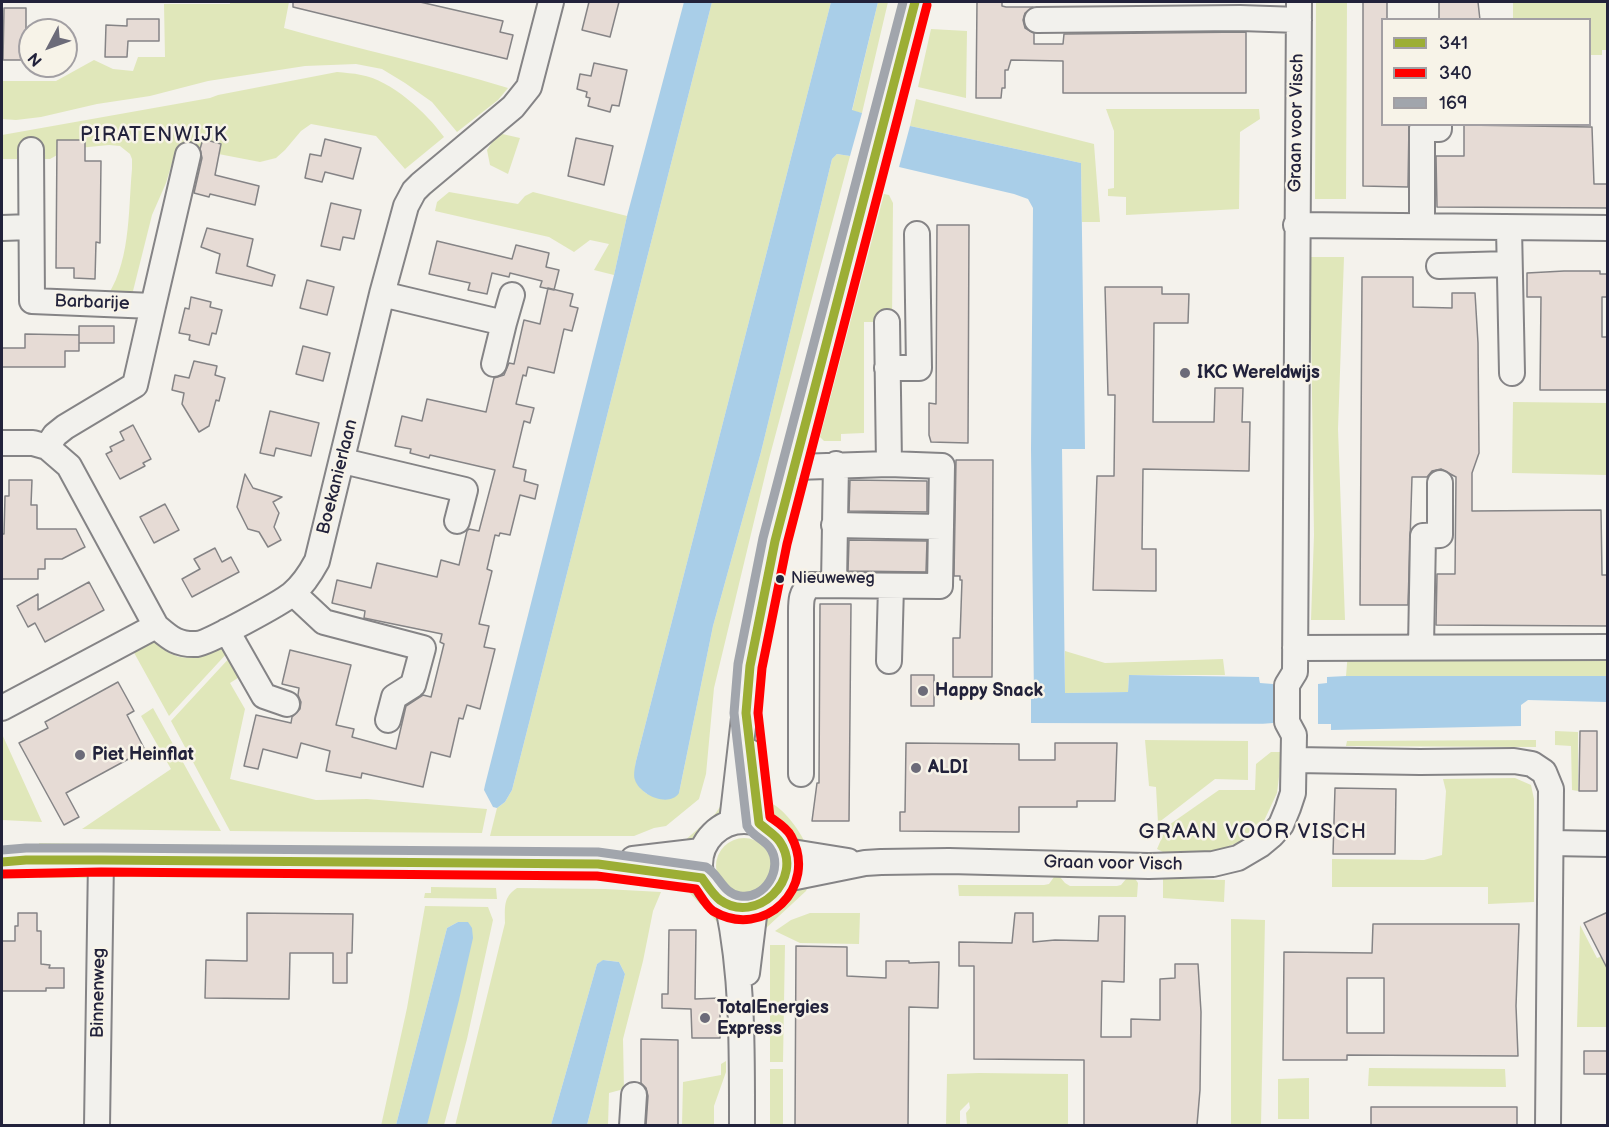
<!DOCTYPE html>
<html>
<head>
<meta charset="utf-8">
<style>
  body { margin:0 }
  #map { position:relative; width:1609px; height:1127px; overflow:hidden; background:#f4f2ec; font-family:"Balsamiq Sans",sans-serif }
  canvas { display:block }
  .frame { position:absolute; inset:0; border:3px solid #22223b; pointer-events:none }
  .legend { position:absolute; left:1381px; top:18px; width:210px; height:108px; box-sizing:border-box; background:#f7f3e8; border:2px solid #a29fa3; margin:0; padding:8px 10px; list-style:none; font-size:18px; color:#22223b }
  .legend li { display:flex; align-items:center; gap:12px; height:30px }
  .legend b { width:30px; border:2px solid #a29fa3 }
  .north { position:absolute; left:18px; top:18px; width:60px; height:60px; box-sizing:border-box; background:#f7f3e8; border:2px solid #a29fa3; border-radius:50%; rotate:229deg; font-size:16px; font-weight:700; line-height:24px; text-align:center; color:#22223b }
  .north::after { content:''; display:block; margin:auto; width:21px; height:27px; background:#6c6b79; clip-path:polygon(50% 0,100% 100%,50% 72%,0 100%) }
</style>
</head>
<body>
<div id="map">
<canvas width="1609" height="1127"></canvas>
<div class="frame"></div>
<ul class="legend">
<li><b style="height:8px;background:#9cae35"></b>341</li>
<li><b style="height:8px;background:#f00"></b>340</li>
<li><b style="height:8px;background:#a1a5ac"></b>169</li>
</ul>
<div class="north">N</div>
</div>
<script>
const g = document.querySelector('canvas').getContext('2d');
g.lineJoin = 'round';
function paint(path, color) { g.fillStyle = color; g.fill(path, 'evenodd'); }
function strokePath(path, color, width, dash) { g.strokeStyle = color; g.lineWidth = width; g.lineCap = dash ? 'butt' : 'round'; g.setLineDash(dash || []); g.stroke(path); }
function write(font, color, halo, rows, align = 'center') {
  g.font = font + ' "Balsamiq Sans",sans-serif'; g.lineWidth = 5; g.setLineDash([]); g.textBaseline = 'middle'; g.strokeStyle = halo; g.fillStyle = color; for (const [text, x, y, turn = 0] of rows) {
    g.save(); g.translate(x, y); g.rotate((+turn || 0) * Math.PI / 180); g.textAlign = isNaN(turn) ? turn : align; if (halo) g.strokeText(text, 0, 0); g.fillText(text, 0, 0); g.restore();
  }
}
paint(new Path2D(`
  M230 2H289L284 28C358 49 434 65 508 88L498 100 457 132 432 102 405 83 382 69 356 64 305 66 208 81 150 96 97 104 41 117 16 120 2 119V81H56L94 60 113 69 133 71 138 57H165L164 4H230Z
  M712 2H831L636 761C634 777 634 783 647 794L679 793 713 626 761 452 832 159 837 154 850 156 769 459 714 688 706 774 699 799 666 826 654 828 634 836H490L497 808 505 802 512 790Z
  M878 2H888L862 113 852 111Z
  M1316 2H1347L1346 199H1315Z
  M1513 2H1607V50H1602V55H1590V20L1513 19Z
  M931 29 967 31 966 98 918 87Z
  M337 72C345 73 353 73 361 75 391 80 427 113 444 137L405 169 376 136 311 124 301 131 285 150 276 158 260 162 177 146 166 183 152 215 130 303 103 302C131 266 128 213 132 169V159L130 154 120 146 109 145 68 149 50 159H2V135L210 98 218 95Z
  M916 99 1094 144 1100 222H1082L1081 163 910 126Z
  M1106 109H1259L1260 119 1240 132 1239 209 1126 215V197L1108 196V189L1114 188V131Z
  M498 133 520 138 508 174 490 165 487 150Z
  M449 192 518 204 525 196 533 192 627 216 614 275 594 270 609 244 590 240 574 252 549 237 435 211 437 202Z
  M884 194 889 195 893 203 892 322H864V433L841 434V441H824L820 437Z
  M1310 257H1344L1338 429 1345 620H1311L1314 535Z
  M1513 402 1607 403V475L1512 473Z
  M151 639C181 667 193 659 226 642L230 650 169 716 132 649Z
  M1065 651 1105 663 1223 659 1225 675H1129L1128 692 1065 693Z
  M1348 652 1607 655V676H1346Z
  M233 654 244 674 230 683 245 709 230 779 316 800 367 799 487 809 482 833 230 831 171 721Z
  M153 708 221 831 82 829 171 769 141 716Z
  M1555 731 1578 732V791L1572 790 1571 746 1555 745Z
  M2 734 42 822 2 820Z
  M1145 740 1248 741V780L1215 779 1158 823 1156 787 1149 786Z
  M1536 740V747L1346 746 1347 741Z
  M1271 752H1282L1277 793 1263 823 1241 841 1214 853 1163 852 1157 849 1163 835 1156 834 1219 790H1255L1256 764Z
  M1515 778 1531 785 1534 799V902L1488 904V887H1332V859L1424 860 1442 855 1446 791 1443 779Z
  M724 801 725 814 688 845 683 842 715 814Z
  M769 802C786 810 801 832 808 849 787 840 772 822 762 803Z
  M716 866a28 28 0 1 1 56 0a28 28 0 1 1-56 0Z
  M39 843 96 844V851H39Z
  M106 844 379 846 398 851 106 852Z
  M39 869 80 870 88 874V878H39Z
  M118 870 396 873 369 878 111 877Z
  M1054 877H1060L1065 883 1070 886H1117L1121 885 1126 879 1134 877 1138 883 1137 897 959 896 958 885H1044L1049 884Z
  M1163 878 1225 880 1224 902 1163 898Z
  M806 883 808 886 806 891 765 929H761L760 927C770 908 787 893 806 883Z
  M682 885 694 887 706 901 718 912 723 928Z
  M431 887 496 888 497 899 424 898 425 893H431Z
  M517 888 605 889 661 892 653 911 643 961 623 1039 624 1089 609 1093 608 1125H587L625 974 619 962 604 960 597 964 551 1125 455 1126 505 923C505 907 503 897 517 888Z
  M425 906 488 907 493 920 467 1039 444 1125H426L472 930 467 922H458L447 928 396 1125 381 1126 407 1008Z
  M810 913H860L859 944 800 943 775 931 791 920Z
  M1231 919 1265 920 1261 1125H1231Z
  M1580 925 1597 958 1606 955 1607 957 1608 1027H1577Z
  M770 945H785L783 1062H770Z
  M726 1061V1072L714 1106V1125H682L683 1082 721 1075V1064Z
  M1369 1068 1505 1069 1506 1087 1368 1086Z
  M770 1069H783V1125H770Z
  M979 1073 1068 1074V1125H967L966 1113 970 1108 969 1102 960 1111V1125H946L947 1074Z
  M1309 1078V1119H1278V1079Z`), '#e0e7ba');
paint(new Path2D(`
  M684 2H712L512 790 505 802 497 808 493 807 484 790 485 785 614 275 627 216Z
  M831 2H878L852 110 862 113 850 156 837 154 832 159 761 452 713 626 679 793C669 808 640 795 635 780 633 775 635 767 636 761Z
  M910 126 1081 163 1085 449H1062L1065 693 1128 692 1129 675 1259 677 1260 683H1327V677L1346 676H1607V702L1528 700 1521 705V726L1331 730V724L1031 723V699H1034L1031 449 1033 208 1028 199 1014 194 899 167Z
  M458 922H468L472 928 473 938 459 1000 427 1125H396L447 928Z
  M603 960 619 962 625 974 587 1125H551L597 964Z`), '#a9cee8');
paint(new Path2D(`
  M1259 674 1262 676 1263 680 1273 681 1324 680 1325 676 1327 674V683L1318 684V724H1331V733L1329 732 1328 727H1263V724L1273 723V684L1260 683Z`), '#f4f2ec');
const building = new Path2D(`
  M293 2H420L503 21 500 32 513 35 507 59 293 7Z
  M589 2H619L610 37 582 30Z
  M977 2H1002V6L1006 7H1033L1025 13 1023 20 1025 28 1034 33V44H1063L1064 34 1246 32V93H1063V61L1011 60 1008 70H1005V88H1002L1001 98H976Z
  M1363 2H1387V20H1383V124H1409L1408 187 1363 186Z
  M1439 2H1478L1480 20H1439Z
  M4 8H26V45H30V60H3Z
  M127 19H159V41H128L127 57H105L106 25 127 26Z
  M594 63 627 70 619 106 612 105 610 112 588 106 590 98 586 97 587 92 577 89 580 74 591 76Z
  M1464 125 1592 127 1594 184H1608V208L1437 207 1436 156H1464Z
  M576 138 613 146 604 185 568 176Z
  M203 139 221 144 215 175 259 186 255 205 210 194 209 197 194 193 202 158 200 149Z
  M325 139 361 148 353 179 325 172 322 182 305 178 310 154 321 156Z
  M57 140H85V161H101L100 243 96 242 95 279 74 278V268H56Z
  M331 203 361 210 354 239 343 237 340 250 321 246Z
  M937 225H969L968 443 931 442 929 435V403L936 404Z
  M207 228 253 239 247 266 275 275 272 286 216 273 220 254 201 247Z
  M437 241 512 259 516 245 549 253 546 267 559 270 554 290 540 287 542 281 510 273 509 277 492 273 487 294 468 290 470 283 429 274Z
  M1564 271H1600V274H1608V297H1602V337H1608V390H1540L1541 297H1527V273Z
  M1362 277H1413V307L1452 308V293H1475L1478 343 1479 453 1472 473V511L1601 510 1602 575H1608V626L1436 625 1437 574H1455L1456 477 1441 469 1432 471 1427 477H1412L1408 605H1360Z
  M307 280 334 287 327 315 300 308Z
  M1105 287H1162V294H1189L1188 323H1154L1153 422H1214L1215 388H1243L1242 422H1250L1249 471 1143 469 1142 549H1156V591L1093 590 1097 476H1114L1115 395H1108Z
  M548 288 573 294 570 306 578 308 572 331 564 329 554 373 528 367 526 376 523 375 516 404 534 408 530 423 524 421 513 467 526 470 524 481 538 485 535 499 520 495 510 535 500 533 499 536 495 535 487 569 492 571 479 624 489 626 484 647 495 649 480 709 467 705 463 719 459 718 450 757 431 752 423 787 362 773 361 778 326 771 330 751 301 743 297 758 263 749 258 769 244 766 256 715 291 723 292 717 300 709 301 702 298 695 299 688 282 684 290 650 351 665 336 725 354 729 352 737 396 749 406 706 423 695 431 697 444 644 440 642 442 634 364 618 365 611 332 603 337 580 371 588 377 563 437 577 441 560 459 565 467 531 469 529 479 531 495 470 430 455 429 458 410 453 411 449 395 446 402 416 422 421 427 399 486 412 494 378 504 375 509 363 514 364 524 320 540 324Z
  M191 297 211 302 210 307 222 310 216 334 212 333 209 345 189 340 190 335 179 333 185 308 189 309Z
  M79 326H114V343H79Z
  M25 334 79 335V351H65V367H2V348H25Z
  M303 346 330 353 323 381 296 374Z
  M194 361 217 366 215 375 225 378 219 401 216 400 209 426 199 432 182 404 184 393 172 390 175 375 189 378Z
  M270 411 319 423 311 456 276 448 274 456 260 453Z
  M133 425 151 459 143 463 145 466 120 479 106 454 112 451 110 447 124 440 120 432Z
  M956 460H993L992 677H953V638H960L962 580H960V576H954Z
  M245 474 253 488 282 497 273 502 279 513 274 527 281 540 268 547 259 532 248 529 237 507Z
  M9 480H32L31 505H37V529H76L85 547 62 559H45V569H38V579H2V534H4L5 496H9Z
  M850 480 927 481V512L849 511Z
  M165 504 179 530 154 543 140 517Z
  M849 540 927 541 926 572 848 571Z
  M215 548 222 562 231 557 239 572 192 597 182 579 200 569 194 559Z
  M89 582 104 610 45 642 35 623 28 627 17 606 38 594V610Z
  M820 604H851L849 821H812L817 783H819Z
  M911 675H934V706H911Z
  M118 682 134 711 127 715 145 750 66 793 79 817 64 825 19 743 48 728 45 722Z
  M1580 731H1597V791H1579Z
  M906 743 1019 744V760H1055V743H1117L1115 801H1077V807H1019V832L900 831V812H905Z
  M1335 788 1396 789 1395 854H1333Z
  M1608 912V970L1584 923Z
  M18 913H37V931H41V964L50 965 49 968H64V988H46V991H2V941H15V926H18Z
  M247 913 353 914 352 953H347V983H333V953H290L289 999 205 998 206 960 247 961Z
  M1015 913H1033V942L1055 940 1098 941 1099 916H1125L1124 982 1102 981 1101 1037H1131V1019L1160 1020V979L1175 978V964H1198L1201 1012 1200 1090 1197 1125H1084V1060L974 1059V966H959V942L1012 943Z
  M1373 924H1519L1516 1006 1518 1056 1347 1055V1060H1283L1284 952 1372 953ZM1347 978H1384V1033H1347Z
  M669 930H696L695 999 720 998V1038H692L691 1009 662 1008V994H668Z
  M796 946 847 947V976L886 978V961H909V963L939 962 938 1008 909 1007 908 1125H795Z
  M641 1039 678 1040V1125H646L648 1096 646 1088 641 1083Z
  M1584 1051H1608V1074H1584Z
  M1371 1107H1517V1125H1371Z`);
paint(building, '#e6dbd5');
strokePath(building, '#858486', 1.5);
const minor = new Path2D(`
  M1037 20 1240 18 1299 20
  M31 150 32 301 153 306 135 385 65 427 55 435 47 447
  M1296 225 1608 228
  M1422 225V129H1439V124
  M2 228 31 227
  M1509 228 1512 373
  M1439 266 1509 264
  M382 294 504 323 494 364
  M153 306 188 155
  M887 322 889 464
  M504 323 512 295
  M887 368H919L917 234
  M2 443H33L47 447 69 466 156 626C170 638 177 645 197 644 208 643 281 603 292 594 303 585 310 574 317 561L382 294 406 206 414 191 421 184 513 107 529 87 551 2
  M343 461 465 490 457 521
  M796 467 889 464 942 466 940 586 810 585C801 593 801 600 801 612V774
  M834 525 941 527
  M834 584 836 464
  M293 593 324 622 423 648 413 685 394 697 388 720
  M227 631 264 696 287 704
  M1421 647 1423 536 1440 535V483
  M1295 648 1608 647
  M889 661 891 586
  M2 708 156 626
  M750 752 759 823
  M1295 760 1420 762 1514 761 1532 764 1544 772 1551 789 1548 1126
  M700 865a44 44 0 1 1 88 0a44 44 0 1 1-88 0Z
  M732 822 750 666 775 541 915 2
  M1551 843 1608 844
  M786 851 848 861
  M633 859 701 851
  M2 862 26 860H101L598 864 702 878
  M786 879 865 863 881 862 949 861 1149 866 1213 864 1238 858 1260 845 1272 835 1281 825 1288 808 1293 793 1294 735 1287 722V685L1295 672 1299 2
  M728 906C743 978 742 1052 742 1126
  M747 973 755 908
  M97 1126 101 860
  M632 1126 634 1095`);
strokePath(minor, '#858486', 28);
strokePath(minor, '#f2f1ed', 24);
strokePath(new Path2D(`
  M759 823 746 713 750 666 775 541 915 2
  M2 862 26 860H101L598 864 702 878
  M702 878C707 885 713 895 720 900 756 926 805 879 780 842 776 835 765 829 759 823`), '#9cae35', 9);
strokePath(new Path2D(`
  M3 874 101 872 597 876 696 889C701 896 706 906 713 911 764 941 819 887 791 836 787 828 777 822 770 817L758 713 762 668 787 544 927 5`), '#f00', 9);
strokePath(new Path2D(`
  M2 850 26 848H101L598 852 706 867C719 874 723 894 740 896 765 900 784 868 770 848 764 839 752 836 747 826L734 713 738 664 763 538 903 2`), '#a1a5ac', 9);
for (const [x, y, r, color] of [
  [1185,373,6,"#6c6b79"],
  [780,579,5,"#22223b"],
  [923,691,6,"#6c6b79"],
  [80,755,6,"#6c6b79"],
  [916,768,6,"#6c6b79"],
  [705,1018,6,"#6c6b79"]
]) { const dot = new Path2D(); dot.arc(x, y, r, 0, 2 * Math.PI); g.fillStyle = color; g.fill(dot); strokePath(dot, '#f7f3e8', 2); }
write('16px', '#22223b', '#f7f3e8', [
  ["Nieuweweg",791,579]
], 'left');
write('18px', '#22223b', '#f7f3e8', [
  ["Graan voor Visch",1297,123,-89],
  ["Barbarije",92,303,2],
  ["Boekanierlaan",338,477,-76],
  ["Graan voor Visch",1113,864,1],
  ["Binnenweg",99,993,-89]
]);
write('bold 18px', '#22223b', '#f7f3e8', [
  ["IKC Wereldwijs",1197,373],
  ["Happy Snack",935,691],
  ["Piet Heinflat",92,755],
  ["ALDI",928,768],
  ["TotalEnergies",717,1008],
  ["Express",717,1029]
], 'left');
g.letterSpacing = '1.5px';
write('20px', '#22223b', '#f7f3e8', [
  ["PIRATENWIJK",154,136]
]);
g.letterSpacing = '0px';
g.letterSpacing = '1.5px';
write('21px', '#22223b', '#f7f3e8', [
  ["GRAAN VOOR VISCH",1253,833]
]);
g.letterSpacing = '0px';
</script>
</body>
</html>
